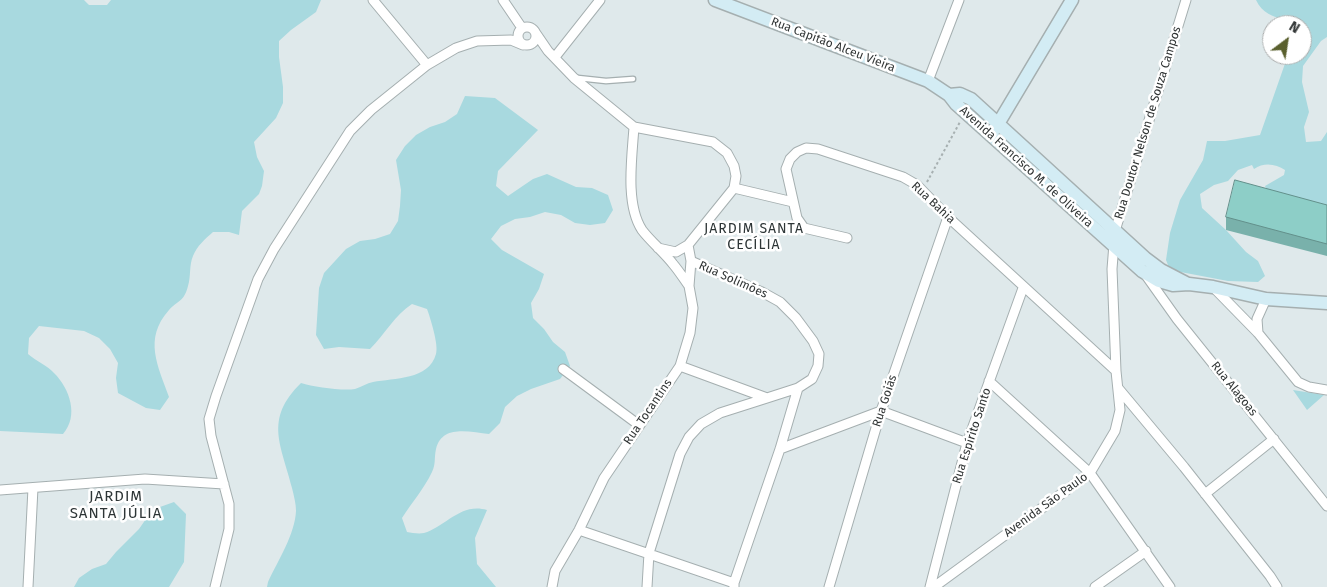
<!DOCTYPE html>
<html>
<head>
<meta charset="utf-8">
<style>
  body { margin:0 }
  #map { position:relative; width:1327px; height:587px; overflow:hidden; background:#dfe9eb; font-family:"Fira Sans",sans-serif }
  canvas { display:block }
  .north { position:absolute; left:1262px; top:15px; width:50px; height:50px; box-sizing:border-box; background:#fff; border:1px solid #acaeae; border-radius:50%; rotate:31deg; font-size:14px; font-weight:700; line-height:20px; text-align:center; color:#303434 }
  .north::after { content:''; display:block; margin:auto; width:18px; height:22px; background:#5a602e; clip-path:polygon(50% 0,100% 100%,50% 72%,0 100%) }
</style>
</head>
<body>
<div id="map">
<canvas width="1327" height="587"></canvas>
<div class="north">N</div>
</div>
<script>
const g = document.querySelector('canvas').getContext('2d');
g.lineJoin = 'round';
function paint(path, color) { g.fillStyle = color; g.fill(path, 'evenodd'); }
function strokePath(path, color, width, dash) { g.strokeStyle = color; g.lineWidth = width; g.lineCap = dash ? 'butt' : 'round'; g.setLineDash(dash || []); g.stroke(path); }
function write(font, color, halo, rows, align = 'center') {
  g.font = font + ' "Fira Sans",sans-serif'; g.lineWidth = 5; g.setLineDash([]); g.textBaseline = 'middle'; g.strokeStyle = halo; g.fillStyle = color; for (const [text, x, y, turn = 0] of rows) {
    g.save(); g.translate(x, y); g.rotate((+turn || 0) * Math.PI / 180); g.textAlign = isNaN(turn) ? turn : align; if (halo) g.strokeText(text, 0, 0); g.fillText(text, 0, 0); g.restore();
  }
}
paint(new Path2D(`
  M0 0H84L89 5H107L111 0H321L316 12 291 30 279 41V57L283 87V103L276 118 254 142 257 157 264 171 262 186 259 194 242 211 239 235 229 232H213C205 239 197 246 193 256 189 265 191 277 188 286 184 302 178 300 169 310 143 339 158 366 169 397L160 410 146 408 118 393 116 378 118 363 110 349 99 338 84 331 39 326 29 338 28 354C36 361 48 366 54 373 70 389 79 416 63 434L0 431Z
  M1256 0H1327V37L1321 41 1303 66 1302 82 1309 112 1304 127 1306 142 1321 141 1327 132V216L1269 196 1265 186 1284 175 1285 170C1276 164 1264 162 1254 169L1252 165 1238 170 1228 181 1214 185 1200 194 1202 208 1226 230 1246 252 1258 261 1265 276 1258 282 1228 281 1170 270 1166 260 1170 233 1180 200 1203 160 1207 141H1225L1260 135 1288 55H1302V25H1288L1286 20C1273 17 1262 13 1256 0Z
  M465 96 495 98 538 130 498 171 496 186 508 196 533 179 547 174 576 187 592 188 608 195 613 210 605 223 590 225 575 223 561 215 545 212 530 217 515 219 501 226 491 239 502 250 544 274 539 289 531 303 533 318 544 329 553 342 565 352 570 366 560 379 531 389 517 396 505 407 500 423 489 434C470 432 442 424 436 449 434 458 436 464 432 472 424 489 412 502 402 518L407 532C412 533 419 534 424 533 445 527 461 502 487 510L475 538 477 564 496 587H267L268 582C278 561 295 534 296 511 296 504 294 496 292 488 282 446 263 420 301 383 314 387 342 391 355 389 361 387 367 383 373 382 394 378 429 380 436 354 439 345 430 317 427 309L412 304C395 315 385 334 370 349L339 347 324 349 316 335 319 288 324 273 346 249 360 241 375 239 390 234 398 221 400 206 401 190 396 160 405 146 416 135 430 127 445 122 457 114Z
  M1293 390 1324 395 1307 410Z
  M174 502 186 514 184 562 169 587H74L79 578 92 569 106 564 116 552 139 529 148 516 160 507Z`), '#a8d9df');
const lane = new Path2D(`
  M578 78 606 81 633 79`);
const street = new Path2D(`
  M373 0 427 65
  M503 0 522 28
  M518 36a9 9 0 1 1 18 0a9 9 0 1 1-18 0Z
  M535 32 548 51 574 78 634 127 713 142 727 153 734 166 736 176 734 188 688 245 676 252 658 248
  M555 57 600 0
  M928 81 959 0
  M634 127C632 157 625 204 642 230 651 242 664 252 673 264 679 271 684 279 689 286
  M734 188 793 202
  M847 238 804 228 797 218 786 169 790 159 797 152 806 148 818 149 903 177 917 185 948 217 1116 371
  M1145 274 1177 319 1327 506
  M1213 287 1258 333 1298 382 1309 387 1327 390
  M1258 333 1257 319 1266 299
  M680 366 767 398 798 388 812 379 818 366 819 354 813 341 796 318 780 302 762 292 691 261
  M563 369 639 425
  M989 381 1090 473 1170 587
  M1118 388 1184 467 1270 576 1277 587
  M780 449 881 411 967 443
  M0 490 145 479 224 484
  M1205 494 1274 439
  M579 530 734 583
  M28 587 33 488
  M215 587 229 529V504L211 436 209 419 216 396 258 279 274 249 350 131 371 110 427 65 456 48 477 41 511 40 523 45
  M552 587 555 571 579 530 604 478 680 366 690 333 693 308 689 286 691 261 688 245
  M647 587 649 553 680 454 689 437 701 424 720 413 767 398
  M734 587V583L780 449 798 388
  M829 587 881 411 948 217
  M930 587 967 443 1023 288
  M934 587 1090 473 1115 431 1120 410 1116 371 1112 269 1115 231 1186 0
  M1095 587 1146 551`);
const secondary = new Path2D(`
  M715 0 928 81 949 95 956 104 1142 271 1159 281 1173 285 1189 284 1213 287 1266 299 1327 303
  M949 95 960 94 971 99 1145 258 1161 270 1186 283
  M995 129 1072 0`);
strokePath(lane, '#a5afb0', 7);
strokePath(street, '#a5afb0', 11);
strokePath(secondary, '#a5afb0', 15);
strokePath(new Path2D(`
  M927 182 960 122`), '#a7b0b1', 2, [2.5, 2.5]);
strokePath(lane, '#fff', 4.5);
strokePath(street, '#fff', 9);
strokePath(secondary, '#d3ecf4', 12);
paint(new Path2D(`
  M1327 205V256L1226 230V217Z`), '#79b1ab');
const building = new Path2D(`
  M1235 180 1327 205V244L1226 217Z`);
paint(building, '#8dcec7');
strokePath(building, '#63908b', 1);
write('12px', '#303434', '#fff', [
  ["Rua Capitão Alceu Vieira",833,45,21],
  ["Rua Doutor Nelson de Souza Campos",1148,123,-73],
  ["Avenida Francisco M. de Oliveira",1026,167,42],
  ["Rua Bahia",933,203,43],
  ["Rua Solimões",733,280,24],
  ["Rua Alagoas",1234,389,51],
  ["Rua Goiás",885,401,-72],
  ["Rua Tocantins",648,412,-56],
  ["Rua Espírito Santo",972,436,-72],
  ["Avenida São Paulo",1046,505,-36]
]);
g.letterSpacing = '1px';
write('14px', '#2d3536', '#fff', [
  ["JARDIM SANTA",754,229],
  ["CECÍLIA",754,245]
]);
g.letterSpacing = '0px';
g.letterSpacing = '1px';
write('15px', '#2d3536', '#fff', [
  ["JARDIM",116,497],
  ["SANTA JÚLIA",116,514]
]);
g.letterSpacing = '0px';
</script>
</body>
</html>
